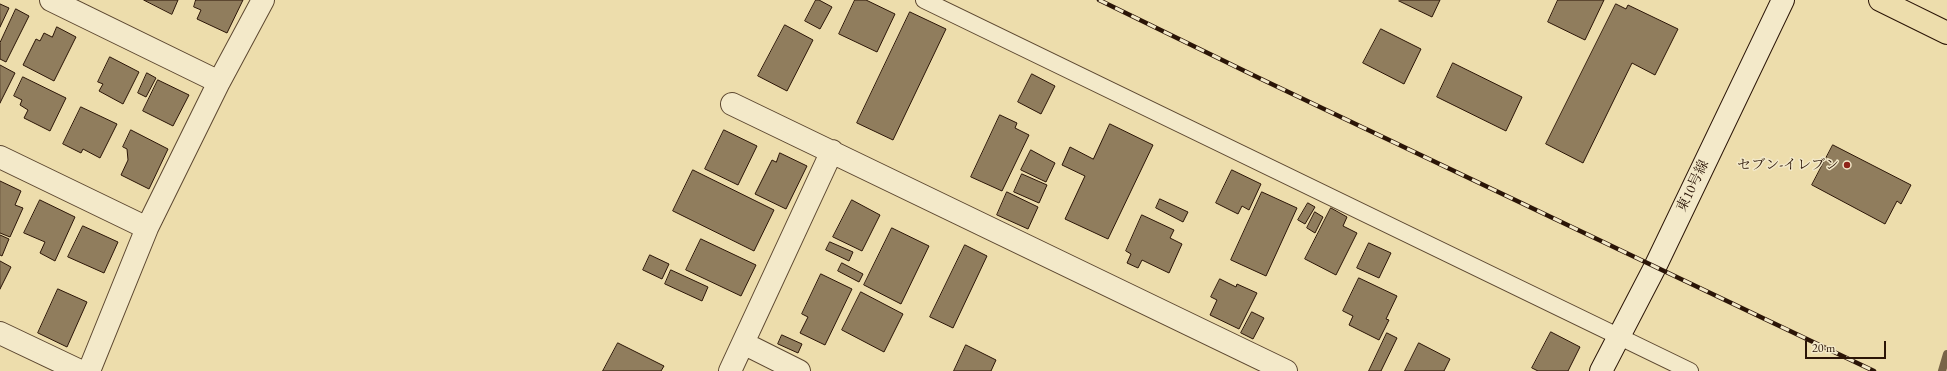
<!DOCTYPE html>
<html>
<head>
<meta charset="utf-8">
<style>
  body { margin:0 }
  #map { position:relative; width:1947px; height:371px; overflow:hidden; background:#edddac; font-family:"EB Garamond",serif }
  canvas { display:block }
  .scale { position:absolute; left:1805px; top:341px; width:81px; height:18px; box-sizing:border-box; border:2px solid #2b1507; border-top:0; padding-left:5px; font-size:12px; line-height:14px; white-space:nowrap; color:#2b1507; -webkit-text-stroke:3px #f3e9c9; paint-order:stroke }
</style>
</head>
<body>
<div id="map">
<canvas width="1947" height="371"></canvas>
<div class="scale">20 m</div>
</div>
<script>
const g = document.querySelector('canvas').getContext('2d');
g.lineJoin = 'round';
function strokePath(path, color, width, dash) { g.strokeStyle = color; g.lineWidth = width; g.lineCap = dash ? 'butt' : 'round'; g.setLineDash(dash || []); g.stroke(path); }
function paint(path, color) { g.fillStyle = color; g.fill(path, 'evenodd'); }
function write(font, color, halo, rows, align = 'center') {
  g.font = font + ' "EB Garamond","Noto Serif JP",serif'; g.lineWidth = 3; g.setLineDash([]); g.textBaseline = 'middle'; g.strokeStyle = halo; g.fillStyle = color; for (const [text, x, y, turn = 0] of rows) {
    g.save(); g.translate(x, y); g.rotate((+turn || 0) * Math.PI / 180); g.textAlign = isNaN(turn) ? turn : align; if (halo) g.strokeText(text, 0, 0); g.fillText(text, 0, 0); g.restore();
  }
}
strokePath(new Path2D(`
  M1942 371 1947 354`), '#786448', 8);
const building = new Path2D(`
  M144 0H178L172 14Z
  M196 0H243L227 33 197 19 201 10 194 7Z
  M816 0H819L832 7 820 29 805 21Z
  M855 0H866L895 14 877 52 839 34Z
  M1400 0H1440L1432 17 1399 1Z
  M1558 0H1604L1585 40 1548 22Z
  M0 4 9 8 0 27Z
  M1616 4 1626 9 1628 5 1678 29 1655 75 1632 63 1583 163 1546 144Z
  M16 9 29 16 6 62 0 59V43Z
  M910 12 946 29 893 140 857 123Z
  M785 25 813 40 787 91 758 76Z
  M57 27 76 37 54 81 23 65 36 39 40 41 44 33 52 37Z
  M1381 29 1421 49 1404 84 1363 63Z
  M110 57 139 72 123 104 99 91 103 84 98 82Z
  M1453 63 1522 97 1506 131 1437 97Z
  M0 65 15 73 0 103Z
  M147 73 156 78 146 97 138 93Z
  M1032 74 1055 86 1041 114 1018 102Z
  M23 77 66 98 50 131 24 118 28 110 20 105 22 100 14 96Z
  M158 80 189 95 173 126 143 111Z
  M81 107 117 124 100 158 83 149 81 153 63 144Z
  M1000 115 1017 123 1015 128 1029 135 1002 191 971 177Z
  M1110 124 1153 145 1108 239 1065 219 1085 176 1062 165 1070 147 1093 159Z
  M131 130 168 149 149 189 121 175 128 160 127 149 123 147Z
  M724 130 757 146 738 185 705 169Z
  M1833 145 1911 185 1901 204 1897 201 1885 224 1812 185Z
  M1031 150 1055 163 1046 182 1021 170Z
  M780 153 807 166 786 209 755 194 772 160 776 162Z
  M693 170 774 210 754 251 673 211Z
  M1232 170 1261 184 1249 210 1242 206 1238 214 1216 203Z
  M1022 174 1047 185 1039 203 1014 192Z
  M0 181 21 191 15 205 23 208 10 237 0 233Z
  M1007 192 1038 207 1028 229 997 215Z
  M1262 192 1297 208 1266 276 1231 260Z
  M1160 199 1188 212 1183 222 1156 208Z
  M40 200 75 217 55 261 40 253 45 242 24 233Z
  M852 200 880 215 862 251 833 237Z
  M1308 203 1315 207 1305 224 1298 220Z
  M1331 208 1347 217 1343 226 1357 233 1336 275 1305 259Z
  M1315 212 1323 217 1315 233 1307 228Z
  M1142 215 1174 230 1170 238 1182 244 1169 273 1142 260 1138 268 1127 263 1131 254 1126 251Z
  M83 226 118 242 104 273 68 257Z
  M892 228 929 246 901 304 864 285Z
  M0 235 9 239 2 256 0 255Z
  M701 239 756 265 741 296 686 270Z
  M830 242 853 252 849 261 826 250Z
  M1369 243 1391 253 1379 278 1357 268Z
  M965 245 987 256 953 328 930 317Z
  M650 255 669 264 662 279 643 270Z
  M0 261 11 267 0 289Z
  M842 263 863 274 859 282 838 271Z
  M671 270 708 287 702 301 665 284Z
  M821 274 852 289 825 345 800 333 808 317 802 314Z
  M1359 278 1397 296 1386 319 1389 320 1379 340 1349 325 1353 316 1343 311Z
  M1220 279 1236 287 1237 284 1257 293 1239 329 1210 315 1217 300 1211 297Z
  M58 289 87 302 67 347 38 333Z
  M861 292 903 314 884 352 842 330Z
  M1252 312 1264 318 1253 339 1241 333Z
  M1551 332 1580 347 1568 371H1538L1532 368Z
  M1387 333 1397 338 1381 371H1369Z
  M782 335 802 344 798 353 778 344Z
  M618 343 664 366 661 371H603Z
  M1419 343 1450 359 1444 371H1405Z
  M966 345 996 360 991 371H954Z`);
paint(building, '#907d5d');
strokePath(building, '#2b1507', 1);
const lane = new Path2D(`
  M924 0 1690 371`);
const street = new Path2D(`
  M51 0 219 82
  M732 104 1286 371
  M0 157 147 228
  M0 333 80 371
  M743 343 799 371
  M89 371 147 228 219 82 263 0
  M730 371 832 151`);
const secondary = new Path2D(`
  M1601 371 1655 267 1783 0`);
const highway = new Path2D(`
  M1880 0 1947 33`);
strokePath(lane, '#5c4730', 18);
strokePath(street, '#5c4730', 24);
strokePath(secondary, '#2b1507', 24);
strokePath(highway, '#2b1507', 24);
strokePath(lane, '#f3e9c9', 16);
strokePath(street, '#f3e9c9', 22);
strokePath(secondary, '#f3e9c9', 22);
strokePath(highway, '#edddac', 22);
const rail = new Path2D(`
  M1099 0 1259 78 1874 371`);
strokePath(rail, '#2b1507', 4.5);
strokePath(rail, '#f3e9c9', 3, [9]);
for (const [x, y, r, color] of [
  [1847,165,4,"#8f2418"]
]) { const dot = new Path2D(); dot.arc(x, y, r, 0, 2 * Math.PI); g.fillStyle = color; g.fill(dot); strokePath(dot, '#f3e9c9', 1.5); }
write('14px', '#2b1507', '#f3e9c9', [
  ["セブン-イレブン",1839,165]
], 'right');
write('14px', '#2b1507', '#f3e9c9', [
  ["東10号線",1693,186,-64]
]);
</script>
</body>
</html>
